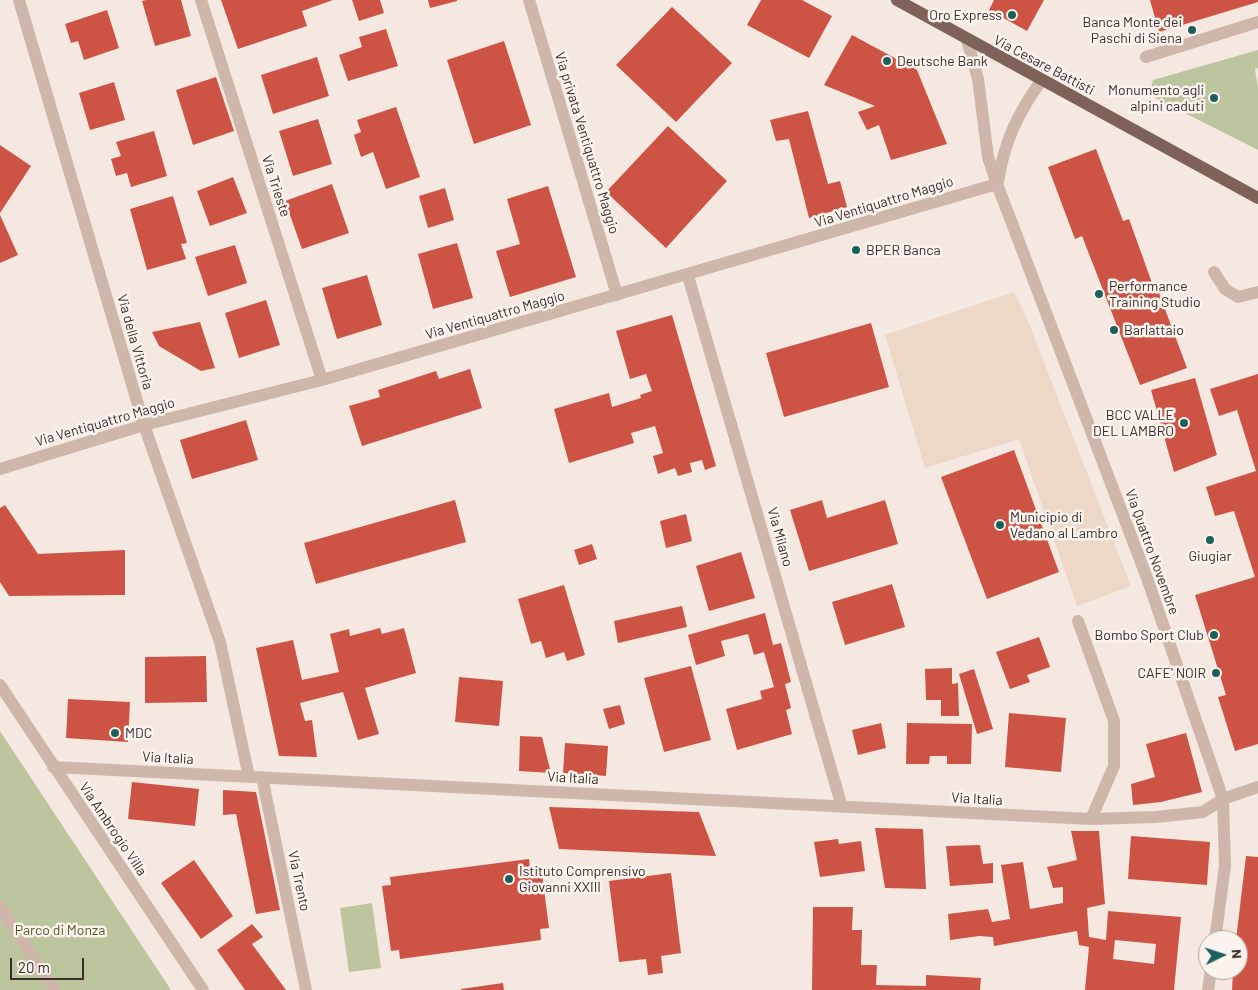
<!DOCTYPE html>
<html>
<head>
<meta charset="utf-8">
<style>
  body { margin:0 }
  #map { position:relative; width:1258px; height:990px; overflow:hidden; background:#f5e8e0; font-family:Barlow,sans-serif }
  canvas { display:block }
  .north { position:absolute; left:1198px; top:930px; width:50px; height:50px; box-sizing:border-box; background:#fbf3ed; border:1px solid #aea49f; border-radius:50%; rotate:86deg; font-size:14px; font-weight:700; line-height:20px; text-align:center; color:#3b2d2a }
  .north::after { content:''; display:block; margin:auto; width:18px; height:22px; background:#1c605c; clip-path:polygon(50% 0,100% 100%,50% 72%,0 100%) }
  .scale { position:absolute; left:10px; top:958px; width:74px; height:22px; box-sizing:border-box; border:2px solid #3b2d2a; border-top:0; padding-left:6px; font-size:15px; line-height:18px; white-space:nowrap; color:#3b2d2a; -webkit-text-stroke:4px #fbf3ed; paint-order:stroke }
</style>
</head>
<body>
<div id="map">
<canvas width="1258" height="990"></canvas>
<div class="north">N</div>
<div class="scale">20 m</div>
</div>
<script>
const g = document.querySelector('canvas').getContext('2d');
g.lineJoin = 'round';
function paint(path, color) { g.fillStyle = color; g.fill(path, 'evenodd'); }
function strokePath(path, color, width, dash) { g.strokeStyle = color; g.lineWidth = width; g.lineCap = dash ? 'butt' : 'round'; g.setLineDash(dash || []); g.stroke(path); }
function write(font, color, halo, rows, align = 'center') {
  g.font = font + ' Barlow,sans-serif'; g.lineWidth = 5; g.setLineDash([]); g.textBaseline = 'middle'; g.strokeStyle = halo; g.fillStyle = color; for (const [text, x, y, turn = 0] of rows) {
    g.save(); g.translate(x, y); g.rotate((+turn || 0) * Math.PI / 180); g.textAlign = isNaN(turn) ? turn : align; if (halo) g.strokeText(text, 0, 0); g.fillText(text, 0, 0); g.restore();
  }
}
paint(new Path2D(`
  M1258 50V68L1255 69 1258 88V150L1149 95 1153 80Z
  M0 731 171 990H0Z
  M372 903 381 968 349 972 340 908Z`), '#bdc59e');
paint(new Path2D(`
  M1014 292 1026 316 1131 586 1077 606 1019 439 925 468 885 335Z`), '#edd7c6');
paint(new Path2D(`
  M146 0H181L191 36 155 46 142 1Z
  M221 0H333L302 11 307 26 238 49Z
  M352 0H380L384 13 359 21Z
  M428 0H457V1L430 8Z
  M761 0H802L832 16 809 58 747 25Z
  M994 0H1044L1027 31 989 10Z
  M1150 0H1258V2L1159 32Z
  M672 7 732 63 676 122 616 65Z
  M107 10 119 48 84 60 78 41 71 43 65 24Z
  M386 29 398 66 348 81 339 55 362 47 359 37Z
  M852 35 917 70 947 144 891 160 879 125 867 130 858 112 875 106 824 85Z
  M504 41 531 125 474 144 447 60Z
  M317 57 329 96 273 114 261 75Z
  M216 77 234 131 193 145 176 90Z
  M114 82 125 120 90 130 79 93Z
  M396 107 420 177 386 189 373 152 361 157 354 135 361 132 357 120Z
  M808 111 828 184 840 181 847 207 809 218 789 139 776 141 770 120Z
  M318 119 332 164 293 176 279 131Z
  M668 126 727 181 666 248 606 192Z
  M154 131 167 176 131 187 127 173 116 176 111 159 121 156 116 142Z
  M0 145 31 166 0 213Z
  M1096 149 1123 221 1129 219 1156 294 1159 293 1187 368 1140 385 1082 236 1075 239 1048 167Z
  M233 177 247 213 210 226 197 191Z
  M332 184 349 233 302 249 285 201Z
  M548 186 576 277 510 297 496 251 520 244 507 199Z
  M445 188 454 220 428 228 419 196Z
  M173 196 187 243 181 244 186 259 147 270 130 209Z
  M0 215 18 255 0 263Z
  M457 243 473 298 433 309 418 254Z
  M235 245 247 283 208 296 195 257Z
  M367 275 382 325 337 339 322 288Z
  M266 300 280 345 239 358 225 313Z
  M672 315 716 466 705 470 702 460 690 463 692 472 678 476 675 468 658 474 653 456 663 453 655 426 631 433 634 443 569 463 554 409 609 393 612 407 641 398 640 395 652 391 646 374 630 379 616 331Z
  M200 322 215 368 201 371 159 346 152 332Z
  M871 323 889 387 784 417 766 353Z
  M470 369 482 408 362 446 349 406 380 397 378 390 436 371 439 379Z
  M1258 374V744L1235 751 1218 697 1226 695 1195 595 1255 577 1234 511 1215 516 1206 487 1256 471 1237 410 1219 416 1210 389Z
  M1195 378 1217 455 1174 472 1151 390Z
  M246 420 258 460 192 479 180 440Z
  M1014 450 1059 572 987 599 941 477Z
  M455 500 466 542 316 584 304 543Z
  M822 500 827 518 885 500 898 544 809 571 790 510Z
  M5 505 38 554 125 550V595L9 596 0 582V508Z
  M686 514 692 541 666 548 660 521Z
  M592 544 597 559 579 565 574 550Z
  M741 552 755 598 709 611 696 566Z
  M892 584 905 627 845 645 832 602Z
  M564 585 585 655 567 661 564 652 546 658 541 641 531 644 518 599Z
  M682 606 687 627 618 643 614 621Z
  M765 613 773 645 781 643 791 682 785 684 791 708 786 710 792 734 737 750 726 709 762 699 760 691 774 687 764 652 754 655 748 634 721 641 725 656 696 665 688 635Z
  M380 628 382 634 404 628 416 673 365 688 379 734 358 740 343 692 300 703 305 721 312 720 317 757 279 756 256 648 293 640 302 680 339 672 330 634 349 629 350 636Z
  M1039 637 1050 667 1027 675 1030 682 1010 689 996 652Z
  M206 656 207 702 145 703V657Z
  M691 666 711 740 664 752 644 678Z
  M952 668V684L958 683 959 716H941V700H926L925 669Z
  M974 669 993 729 977 734 959 674Z
  M459 677 503 681 499 726 455 722Z
  M68 699 130 702 128 742 66 738Z
  M620 705 625 724 609 729 603 709Z
  M1009 713 1066 718 1061 772 1005 767Z
  M881 723 886 748 858 755 852 730Z
  M907 723 972 724 971 764H947V756H930L929 764H906Z
  M1186 733 1202 792 1161 802 1133 805 1131 784 1155 777 1146 744Z
  M520 736 542 737 551 773 519 771Z
  M565 743 608 746 606 776 563 773Z
  M132 782 199 789 195 826 128 819Z
  M223 790 256 792 280 910 256 914 236 814 223 815Z
  M549 807 699 812 716 856 559 849Z
  M875 828 923 829 926 889 885 888Z
  M1071 831H1099L1105 904 1087 908 1089 937 1106 940 1108 911 1181 917 1174 990H1085L1089 947 1079 945 1077 931 994 946 993 937 979 936 950 940 948 914 988 909 992 922 1010 919 1001 865 1023 862 1030 909 1063 903V887L1053 888 1047 867 1077 860ZM1115 940 1156 944 1154 964 1113 959Z
  M1131 836 1210 842 1207 885 1128 879Z
  M838 839 839 844 861 841 865 871 820 877 814 842Z
  M980 845 983 864 993 863V883L950 886 946 846Z
  M1246 856 1258 857V990H1232L1233 970H1238V940H1236Z
  M529 859 530 867 541 866 549 928 540 929 541 940 400 959 399 950 391 951 382 886 391 885 390 877Z
  M194 860 233 916 201 939 161 883Z
  M671 873 681 953 661 956 663 973 648 975 646 959 619 962 609 881Z
  M813 907H853L852 930H862L861 965H877L876 985 926 986V975L981 978 980 990H812Z
  M252 924 263 937 252 944 286 990H245L217 950Z
  M503 983 504 990H461V989Z`), '#cd5445');
strokePath(new Path2D(`
  M19 0 144 425 220 642 249 777
  M201 0 322 380
  M529 0 617 295
  M967 40 978 79 988 157 997 184 1147 578 1223 799 1225 866 1215 940
  M1146 57 1258 22
  M998 182C1004 142 1018 113 1041 81
  M1214 272 1225 289 1238 297 1258 292
  M688 276 842 807
  M0 469 144 425 322 380 997 184
  M1078 621 1114 721V766L1091 819
  M0 685 203 990
  M53 767 1091 819 1156 817 1203 812 1223 799 1258 787
  M262 777 306 990
  M0 907 55 990
  M1208 990 1211 970`), '#ceb6aa', 12);
strokePath(new Path2D(`
  M897 0 1258 198`), '#7e625a', 12);
for (const [x, y, r, color] of [
  [1012,15,5,"#1c605c"],
  [1192,30,5,"#1c605c"],
  [887,61,5,"#1c605c"],
  [1214,98,5,"#1c605c"],
  [856,250,5,"#1c605c"],
  [1099,294,5,"#1c605c"],
  [1114,330,5,"#1c605c"],
  [1184,423,5,"#1c605c"],
  [1000,525,5,"#1c605c"],
  [1210,540,5,"#1c605c"],
  [1214,635,5,"#1c605c"],
  [1216,673,5,"#1c605c"],
  [115,733,5,"#1c605c"],
  [509,879,5,"#1c605c"]
]) { const dot = new Path2D(); dot.arc(x, y, r, 0, 2 * Math.PI); g.fillStyle = color; g.fill(dot); strokePath(dot, '#fbf3ed', 2); }
write('14px', '#3b2d2a', '#fbf3ed', [
  ["Oro Express",1002,15,"right"],
  ["Banca Monte dei",1182,22,"right"],
  ["Paschi di Siena",1182,38,"right"],
  ["Deutsche Bank",897,61],
  ["Monumento agli",1204,90,"right"],
  ["alpini caduti",1204,106,"right"],
  ["BPER Banca",866,250],
  ["Performance",1109,286],
  ["Training Studio",1109,302],
  ["Barlattaio",1124,330],
  ["BCC VALLE",1174,415,"right"],
  ["DEL LAMBRO",1174,431,"right"],
  ["Municipio di",1010,517],
  ["Vedano al Lambro",1010,533],
  ["Giugiar",1210,556,"center"],
  ["Bombo Sport Club",1204,635,"right"],
  ["CAFE' NOIR",1206,673,"right"],
  ["MDC",125,733],
  ["Istituto Comprensivo",519,871],
  ["Giovanni XXIII",519,887]
], 'left');
write('14px', '#3b2d2a', '#fbf3ed', [
  ["Via Cesare Battisti",1044,65,28],
  ["Via privata Ventiquattro Maggio",587,143,73],
  ["Via Trieste",276,186,72],
  ["Via Ventiquattro Maggio",884,202,-17],
  ["Via Ventiquattro Maggio",495,315,-16],
  ["Via della Vittoria",135,342,74],
  ["Via Ventiquattro Maggio",105,422,-16],
  ["Via Milano",780,537,74],
  ["Via Quattro Novembre",1152,552,70],
  ["Via Italia",168,758,3],
  ["Via Italia",573,778,3],
  ["Via Italia",977,799,3],
  ["Via Ambrogio Villa",113,829,56],
  ["Via Trento",299,881,78]
]);
write('14px', '#505c2c', '#fbf3ed', [
  ["Parco di Monza",60,930]
]);
</script>
</body>
</html>
